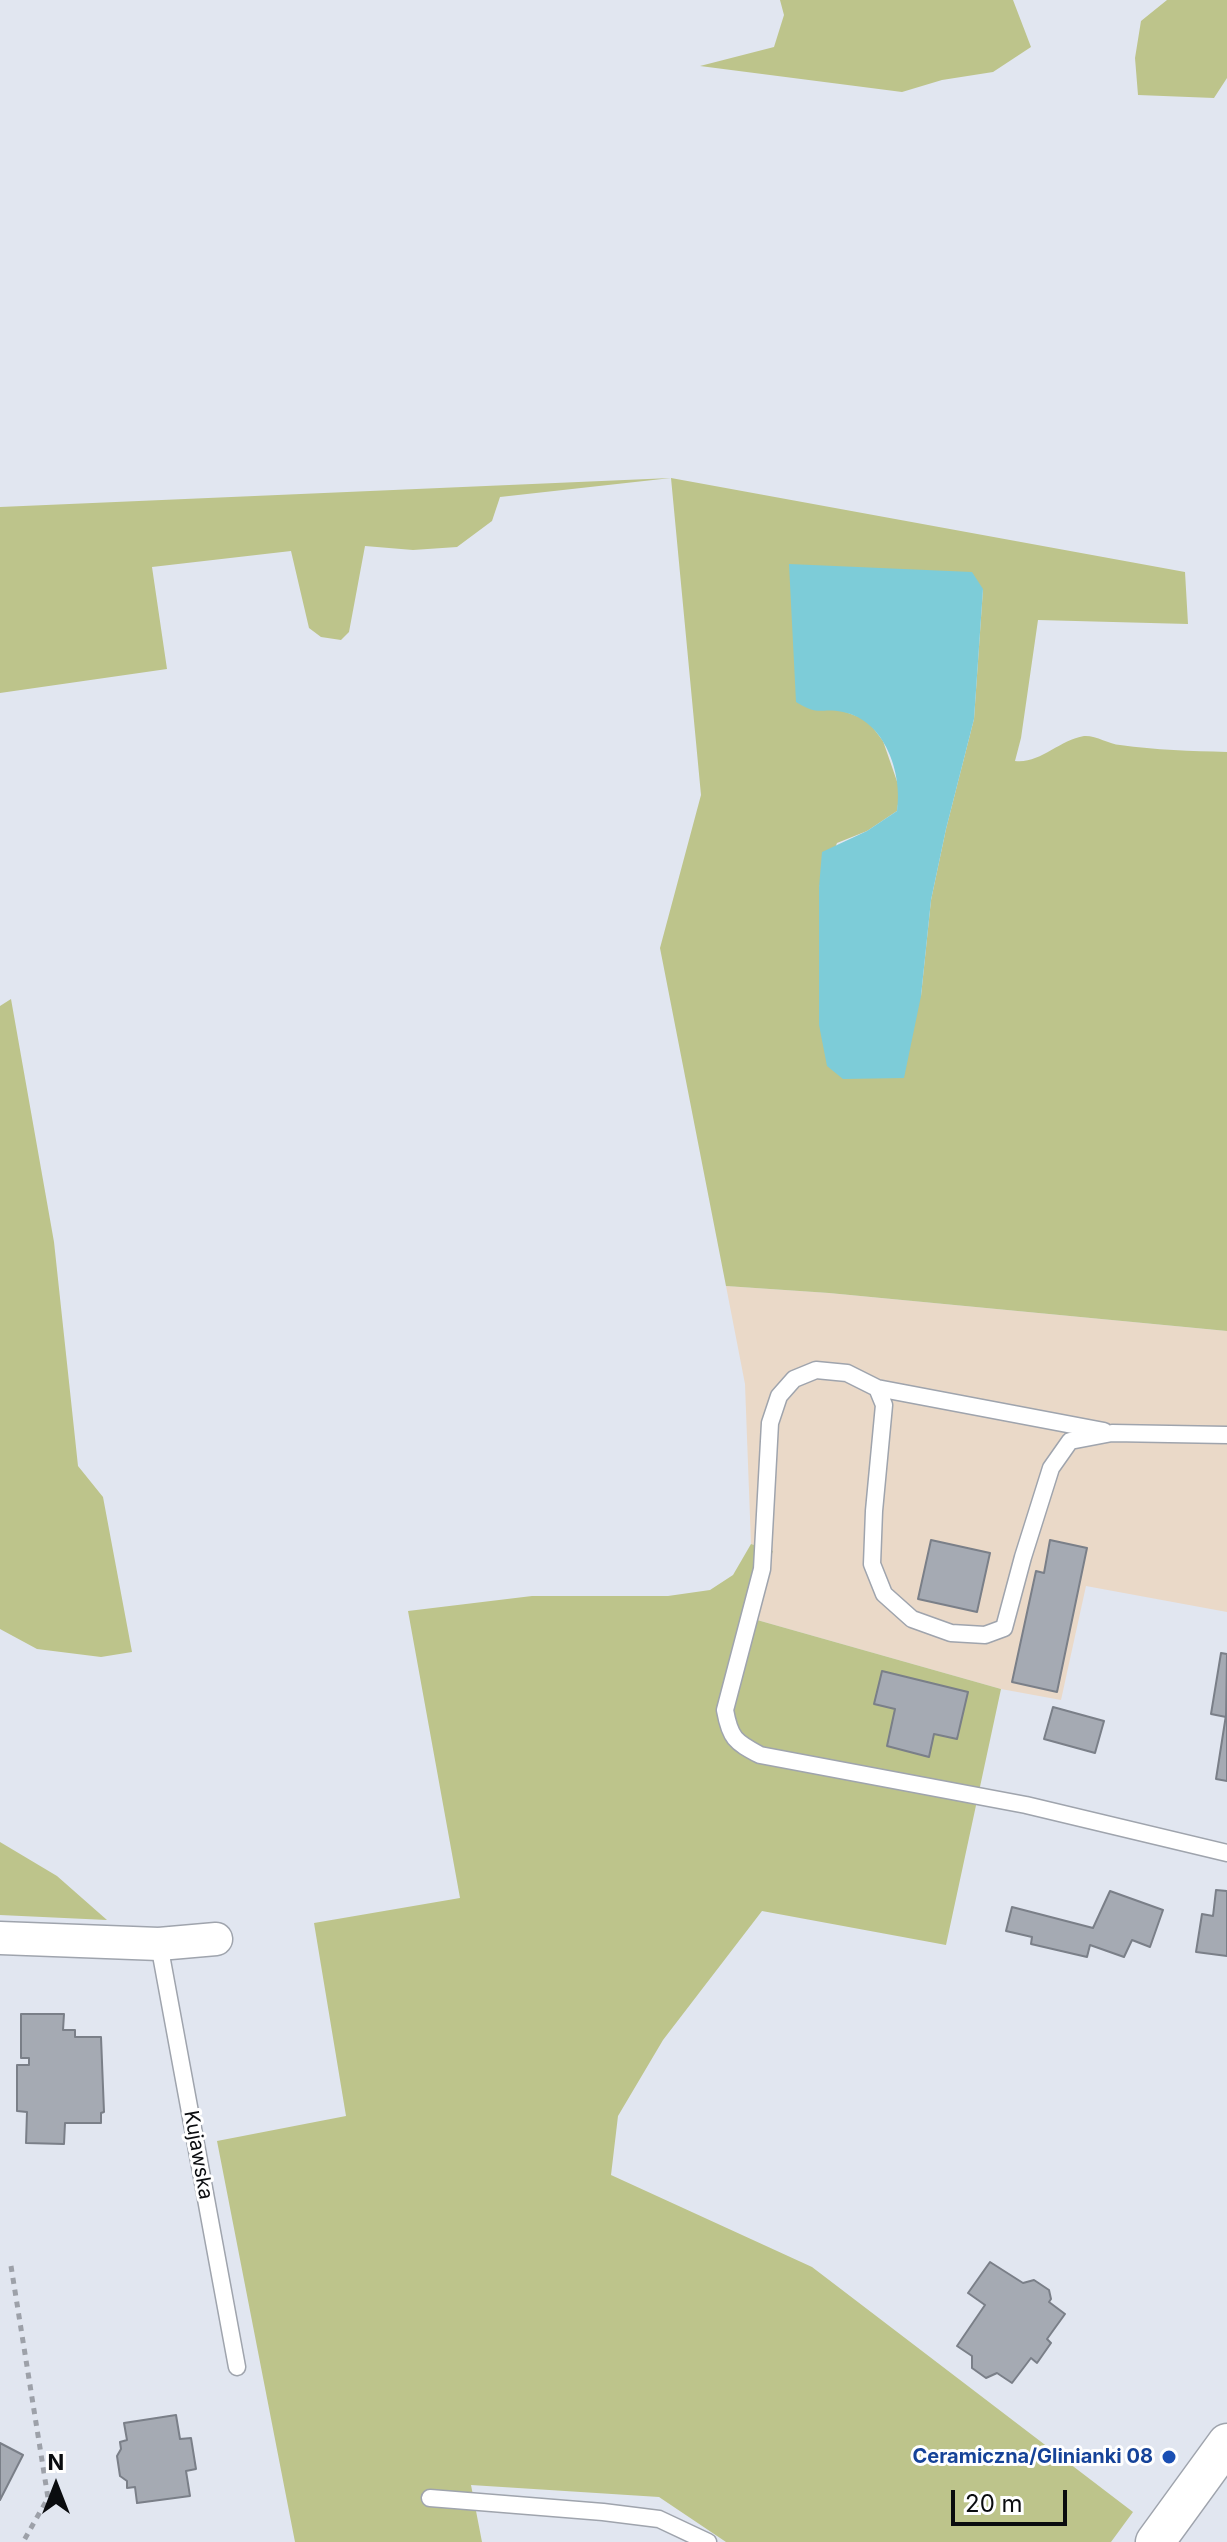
<!DOCTYPE html>
<html>
<head>
<meta charset="utf-8">
<style>
  body { margin:0 }
  #map { position:relative; width:1227px; height:2542px; overflow:hidden; background:#e1e6f0; font-family:Inter,sans-serif }
  canvas { display:block }
  .north { position:absolute; left:16px; top:2446px; width:80px; height:80px; -webkit-text-stroke:6px #fff; paint-order:stroke; rotate:0deg; font-size:22px; font-weight:700; line-height:32px; text-align:center; color:#0a0c0f }
  .north::after { content:''; display:block; margin:auto; width:28px; height:36px; background:#0a0c0f; clip-path:polygon(50% 0,100% 100%,50% 72%,0 100%) }
  .scale { position:absolute; left:951px; top:2490px; width:116px; height:36px; box-sizing:border-box; border:4px solid #0a0c0f; border-top:0; padding-left:10px; font-size:24px; line-height:28px; white-space:nowrap; color:#0a0c0f; -webkit-text-stroke:6px #fff; paint-order:stroke }
</style>
</head>
<body>
<div id="map">
<canvas width="1227" height="2542"></canvas>
<div class="north">N</div>
<div class="scale">20 m</div>
</div>
<script>
const g = document.querySelector('canvas').getContext('2d');
g.lineJoin = 'round';
function paint(path, color) { g.fillStyle = color; g.fill(path, 'evenodd'); }
function strokePath(path, color, width, dash) { g.strokeStyle = color; g.lineWidth = width; g.lineCap = dash ? 'butt' : 'round'; g.setLineDash(dash || []); g.stroke(path); }
function write(font, color, halo, rows, align = 'center') {
  g.font = font + ' Inter,sans-serif'; g.lineWidth = 6; g.setLineDash([]); g.textBaseline = 'middle'; g.strokeStyle = halo; g.fillStyle = color; for (const [text, x, y, turn = 0] of rows) {
    g.save(); g.translate(x, y); g.rotate((+turn || 0) * Math.PI / 180); g.textAlign = isNaN(turn) ? turn : align; if (halo) g.strokeText(text, 0, 0); g.fillText(text, 0, 0); g.restore();
  }
}
paint(new Path2D(`
  M726 1286 829 1293 1227 1331V1612L1086 1586 1061 1700 1001 1689 750 1618 772 1551 751 1544 745 1384Z`), '#ead9c8');
paint(new Path2D(`
  M780 0H1013L1031 47 993 72 942 80 902 92 700 66 774 47 784 15Z
  M1167 0H1227V78L1214 98 1138 95 1135 58 1141 21Z
  M671 478 1185 572 1188 624 1038 620 1021 738 1015 761C1040 764 1059 740 1084 736 1095 735 1109 744 1120 745 1156 750 1191 751 1227 752V1331L829 1293 726 1286 660 948 701 795 671 478 500 497 492 521 457 547 413 550 365 546 349 632 341 640 321 637 309 628 291 551 152 567 167 669 0 693V507ZM983 589 974 719 946 829 931 900 921 996 820 947 819 887 837 843 867 831 897 811 900 790 883 741 867 720 843 711Z
  M11 999 54 1242 78 1466 103 1497 132 1652 101 1657 37 1649 0 1629V1006Z
  M751 1544 773 1551 750 1618 1001 1689 946 1945 762 1911 663 2040 618 2116 611 2175 812 2267 1133 2512 1111 2542H726L659 2497 471 2485 482 2542H295L217 2141 346 2116 314 1923 460 1898 408 1611 532 1596H668L710 1590 733 1575Z
  M0 1842 57 1876 107 1920 0 1915Z`), '#bdc48b');
paint(new Path2D(`
  M789 564 972 572 983 589 974 719 946 829 931 900 921 996 904 1078 843 1079 827 1066 819 1025V887L822 852 867 831 897 811C903 774 885 720 843 712 820 707 820 717 796 702Z`), '#7dccd8');
const building = new Path2D(`
  M931 1540 990 1553 977 1612 918 1599Z
  M1050 1540 1087 1548 1057 1692 1012 1682 1036 1571 1044 1573Z
  M1221 1653 1227 1654 1226 1717 1211 1714Z
  M882 1671 968 1692 957 1739 934 1734 929 1757 887 1746 895 1709 874 1704Z
  M1053 1707 1104 1721 1095 1753 1044 1739Z
  M1226 1715H1227V1781L1216 1779Z
  M1216 1890 1227 1891V1956L1196 1952 1202 1914 1213 1916Z
  M1110 1891 1163 1910 1150 1947 1132 1940 1124 1957 1090 1945 1087 1957 1031 1944 1032 1937 1006 1931 1012 1907 1093 1928Z
  M21 2014H64L63 2030H75V2037H101L104 2112 101 2113V2123H65L64 2144 26 2143 27 2112 17 2111V2065H29V2058H21Z
  M990 2262 1023 2283 1034 2280 1049 2290 1051 2299 1049 2302 1065 2314 1047 2339 1051 2343 1037 2363 1031 2358 1012 2383 997 2373 986 2378 972 2368V2356L957 2346 985 2305 968 2293Z
  M176 2415 180 2439 191 2438 196 2469 186 2471 190 2496 137 2503 135 2487 127 2488V2481L120 2476 117 2456 121 2449 120 2442 127 2440 124 2423Z
  M0 2443 23 2455 0 2500Z`);
paint(building, '#a5aab3');
strokePath(building, '#7a7f88', 2);
const service = new Path2D(`
  M877 1388 1104 1431
  M1227 1435 1112 1433 1070 1441 1051 1468 1023 1557 1004 1628 985 1635 951 1633 912 1619 884 1594 872 1564 874 1511 884 1405 877 1388 847 1373 816 1370 794 1379 779 1396 770 1423 762 1569 725 1710C730 1738 735 1742 760 1755L1026 1805 1227 1853
  M159 1944 237 2367
  M430 2498 603 2512 659 2519 708 2542`);
const minor = new Path2D(`
  M0 1938 159 1944 216 1939`);
const tertiary = new Path2D(`
  M1155 2542 1227 2443`);
strokePath(service, '#9fa4ad', 19);
strokePath(minor, '#9fa4ad', 35);
strokePath(tertiary, '#9fa4ad', 41);
strokePath(new Path2D(`
  M11 2266 48 2498 23 2542`), '#9da1a9', 5, [6, 6]);
strokePath(service, '#fff', 16);
strokePath(minor, '#fff', 32);
strokePath(tertiary, '#fff', 38);
for (const [x, y, r, color] of [
  [1169,2457,8,"#1a4fb4"]
]) { const dot = new Path2D(); dot.arc(x, y, r, 0, 2 * Math.PI); g.fillStyle = color; g.fill(dot); strokePath(dot, '#fff', 3); }
write('20px', '#0a0c0f', '#fff', [
  ["Kujawska",198,2155,80]
]);
write('bold 20px', '#164399', '#fff', [
  ["Ceramiczna/Glinianki 08",1153,2457]
], 'right');
</script>
</body>
</html>
